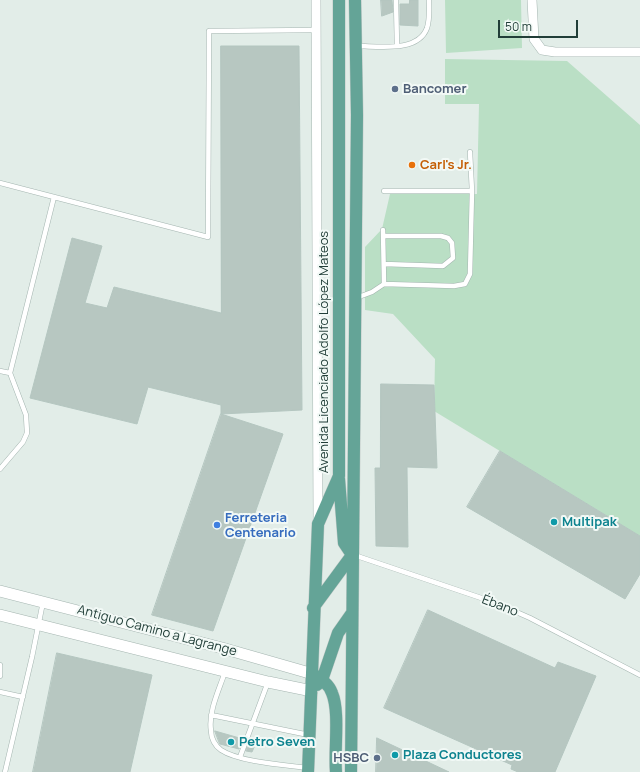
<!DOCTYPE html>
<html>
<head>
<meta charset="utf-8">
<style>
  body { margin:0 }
  #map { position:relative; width:640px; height:772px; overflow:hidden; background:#e2ede8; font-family:Manrope,sans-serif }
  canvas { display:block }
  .scale { position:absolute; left:498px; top:20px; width:80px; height:18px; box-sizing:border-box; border:2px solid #213e38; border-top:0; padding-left:5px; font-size:12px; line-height:14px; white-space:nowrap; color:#213e38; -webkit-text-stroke:3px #f2f9f6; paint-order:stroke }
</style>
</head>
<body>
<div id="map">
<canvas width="640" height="772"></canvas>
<div class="scale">50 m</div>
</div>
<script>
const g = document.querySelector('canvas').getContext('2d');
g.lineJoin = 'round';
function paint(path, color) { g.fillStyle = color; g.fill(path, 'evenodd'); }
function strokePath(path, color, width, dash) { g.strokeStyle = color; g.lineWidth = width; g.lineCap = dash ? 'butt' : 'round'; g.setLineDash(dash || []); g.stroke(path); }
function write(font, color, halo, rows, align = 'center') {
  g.font = font + ' Manrope,sans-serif'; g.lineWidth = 4; g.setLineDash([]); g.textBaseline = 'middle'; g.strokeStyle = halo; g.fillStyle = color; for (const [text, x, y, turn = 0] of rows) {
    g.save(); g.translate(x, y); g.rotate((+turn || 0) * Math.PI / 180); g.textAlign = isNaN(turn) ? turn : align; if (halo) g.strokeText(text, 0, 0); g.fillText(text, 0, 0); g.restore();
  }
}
paint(new Path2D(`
  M445 0H521L522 48 446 53Z
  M445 59 567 61 640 125V536L434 411 435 359 393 314 365 310V247L382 229 390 194H477L479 104H445Z`), '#badfc5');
const building = new Path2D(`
  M381 0H392L393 12 382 16Z
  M410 0H418V26L400 25V4H409Z
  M221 46H299L302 410 221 414V405L148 387 137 424 30 398 72 238 102 246 85 303 107 308 114 287 221 313Z
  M381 384 434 385 437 468 407 467 408 547 376 546 375 468H380Z
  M221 414 283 434 213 631 152 615Z
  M500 451 640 536V574L625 599 467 507Z
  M428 610 555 668 558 662 596 676 555 772H518L511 769 512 765 384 708Z
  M57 653 152 675 130 772H33Z
  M215 731 243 739 239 749 220 744Z
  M377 738 449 772H376Z
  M250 741 256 743 252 752 246 751Z`);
paint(building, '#b7c7c1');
strokePath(building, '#b4c6c0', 1);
const service = new Path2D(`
  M396 0 397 46
  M357 46C378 46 418 53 427 28 430 19 429 9 429 0
  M0 183 54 197
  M384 191H472L470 152
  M383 230 384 284
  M383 236H441L448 238 452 243 453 258 443 266 384 264
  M356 298 372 292 384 284 454 286 465 284 470 274 472 191
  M0 371 10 373
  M0 469 23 442 27 433 26 415 10 373 54 197 208 237 209 31 316 30
  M354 555 496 603 530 618 640 675
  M0 665V676
  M225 672C219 690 208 712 211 731 211 738 215 746 221 750 239 762 285 765 308 768
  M0 692 23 697
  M211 715 309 735
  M240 757 268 682
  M5 772 32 657 43 602`);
const minor = new Path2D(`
  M316 0 318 521
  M532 0 534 39 542 50 555 52H640`);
const tertiary = new Path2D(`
  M0 591 222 648 313 674
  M0 615 268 682 312 691`);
const primary = new Path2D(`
  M339 479 344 543 352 555
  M313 608 352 555
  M313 674C321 679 329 684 332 693 340 712 334 750 336 772
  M317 685 322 680 338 633 352 613
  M308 772 318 524 339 476V0
  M351 772 357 115 355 0`);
strokePath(service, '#a4b5b0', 5.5);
strokePath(minor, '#a4b5b0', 10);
strokePath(tertiary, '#a4b5b0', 12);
strokePath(primary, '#c1c9c7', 13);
strokePath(service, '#fff', 4.5);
strokePath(minor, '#fff', 9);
strokePath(tertiary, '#fff', 11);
strokePath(primary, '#64a497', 12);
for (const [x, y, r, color] of [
  [395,89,4,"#5c6f8a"],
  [412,165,4,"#e8710a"],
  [554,522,4,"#0f9aa8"],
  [217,525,4,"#3f7fe0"],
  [231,742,4,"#0f9aa8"],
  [395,755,4,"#0f9aa8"],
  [377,758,4,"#5c6f8a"]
]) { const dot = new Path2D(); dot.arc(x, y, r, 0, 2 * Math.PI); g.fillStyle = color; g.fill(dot); strokePath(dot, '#f2f9f6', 1.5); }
write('bold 13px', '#4e5e75', '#f2f9f6', [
  ["Bancomer",403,89],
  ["HSBC",369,758,"right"]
], 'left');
write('bold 13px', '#c56008', '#f2f9f6', [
  ["Carl's Jr.",420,165]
], 'left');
write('13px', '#213e38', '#f2f9f6', [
  ["Avenida Licenciado Adolfo López Mateos",324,352,-90],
  ["Ébano",500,606,21],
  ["Antiguo Camino a Lagrange",157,631,15]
]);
write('bold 13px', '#366cbe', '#f2f9f6', [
  ["Ferreteria",225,518],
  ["Centenario",225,533]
], 'left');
write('bold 13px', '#0d838f', '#f2f9f6', [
  ["Multipak",562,522],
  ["Petro Seven",239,742],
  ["Plaza Conductores",403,755]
], 'left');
</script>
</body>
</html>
